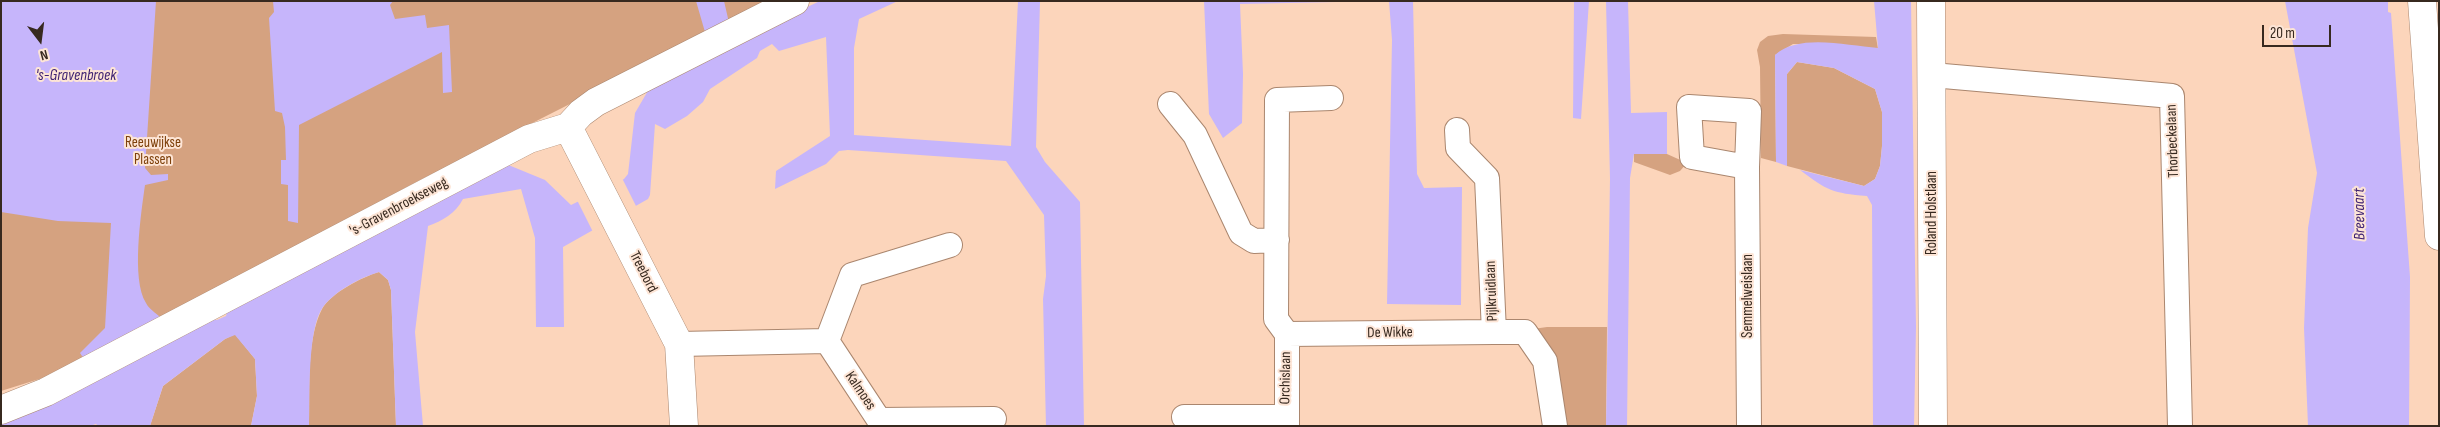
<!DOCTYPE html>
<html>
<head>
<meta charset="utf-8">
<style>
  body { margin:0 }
  #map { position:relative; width:2440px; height:427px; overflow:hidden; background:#fcd5bb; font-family:"Sofia Sans Condensed",sans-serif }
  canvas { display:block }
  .frame { position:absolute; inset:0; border:2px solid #37291f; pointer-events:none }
  .north { position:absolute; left:15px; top:15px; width:50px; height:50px; -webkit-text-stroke:4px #fde5d6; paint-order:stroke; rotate:165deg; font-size:14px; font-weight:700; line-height:20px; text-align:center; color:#37291f }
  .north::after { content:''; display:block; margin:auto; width:18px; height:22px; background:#37291f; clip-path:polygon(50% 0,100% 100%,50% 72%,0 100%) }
  .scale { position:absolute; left:2262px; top:25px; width:69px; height:22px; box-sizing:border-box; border:2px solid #37291f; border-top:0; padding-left:6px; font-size:15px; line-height:18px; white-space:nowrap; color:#37291f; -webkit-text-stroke:4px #fde5d6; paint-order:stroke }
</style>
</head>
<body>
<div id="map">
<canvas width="2440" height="427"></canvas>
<div class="frame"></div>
<div class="north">N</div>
<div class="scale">20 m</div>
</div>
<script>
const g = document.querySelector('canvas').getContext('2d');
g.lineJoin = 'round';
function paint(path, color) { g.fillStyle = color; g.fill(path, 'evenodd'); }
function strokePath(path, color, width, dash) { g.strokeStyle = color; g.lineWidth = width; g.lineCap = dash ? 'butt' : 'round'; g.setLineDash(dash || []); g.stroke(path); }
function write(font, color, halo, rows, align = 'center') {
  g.font = font + ' "Sofia Sans Condensed",sans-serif'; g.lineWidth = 4; g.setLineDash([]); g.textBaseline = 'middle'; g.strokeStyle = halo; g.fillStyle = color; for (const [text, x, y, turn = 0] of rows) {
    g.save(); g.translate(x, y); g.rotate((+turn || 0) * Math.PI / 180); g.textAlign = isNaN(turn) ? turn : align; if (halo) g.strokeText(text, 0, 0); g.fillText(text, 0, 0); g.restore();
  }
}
paint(new Path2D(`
  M1 1H773L418 181 52 375 1 391Z
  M1783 34 1876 37 1878 49 1824 44H1793L1775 55 1776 162 1761 158 1760 67 1757 50 1760 42 1768 36Z
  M1797 62 1834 68 1875 89 1882 112V146L1880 166 1875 179 1864 186 1787 166V74Z
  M1634 154H1667L1687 163 1680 171 1670 175 1634 162Z
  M379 272 388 280 391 290 396 426H309C310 390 306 340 322 309 331 293 362 277 379 272Z
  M1547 327H1607L1606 426H1564L1519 331Z
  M235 334 255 359 257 396 251 426H150L163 386 225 339Z`), '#d5a280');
paint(new Path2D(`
  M1 1H156L145 168 151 175 168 174V180L145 185C141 214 131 279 146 303 149 309 156 313 160 317L84 359 80 353 105 328 111 223 58 221 1 212Z
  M273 1H393L390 5 395 19 425 15 427 28 449 25 452 92 443 93 442 52 299 125 298 223 288 221V185L281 184V160H286L285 127 282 113 275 111 269 18 274 12Z
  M696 1H724L730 27 767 26 820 1H898L859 19 854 48V135L1011 146 1018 1H1040L1036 147 1045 162 1080 202 1084 426H1046L1043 299 1046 276 1044 215 1006 161 848 150 839 151 826 164 775 189 776 171 830 136 826 37 779 51 772 44 760 51 757 58 710 89 703 102 687 116 665 129 655 124 650 195 648 199 563 247 564 327H536L535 238 521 189 463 199C456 213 442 221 428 226L415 332 423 426H396L391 290 388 280 379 272C360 278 336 290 323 307 307 329 310 397 309 426H251L257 396 255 359 235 335 225 339 163 386 150 426H98L96 424 90 426H1V421L213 319 217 320 226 316 227 312 506 164 545 180 571 205 624 179 628 174 635 113 649 89 707 39Z
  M1204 1H1383L1240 4 1243 74 1242 123 1223 138 1209 114Z
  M1389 1H1413L1417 174 1424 188 1462 187 1461 305 1387 304 1392 40Z
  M1574 1H1589L1581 119 1573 118Z
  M1606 1H1628L1631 113 1667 112V154H1634L1630 178 1627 426H1606L1610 179Z
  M1874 1H1911L1916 327 1914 426H1873L1872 205 1867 196C1832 193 1828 191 1800 170L1864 186 1875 179 1880 166 1882 146V112L1875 89 1834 68 1797 62 1787 74V166L1776 162 1775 55C1800 33 1847 46 1878 48Z
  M2285 1H2388V12L2391 13 2410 277 2409 426H2308L2304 328 2308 228 2317 173Z`), '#c6b5fb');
paint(new Path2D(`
  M622 178 637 208 593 232 577 200Z`), '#fcd5bb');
const street = new Path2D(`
  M1932 75 2172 96 2180 426
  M1170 104 1195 135 1241 233 1254 241 1277 240
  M1457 130 1458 148 1487 178 1494 332H1525L1545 361 1555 426
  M1747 167 1692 157 1689 107 1749 111 1747 167 1749 426
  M950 245 852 275 827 341 879 420 994 419
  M1287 334 1494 332
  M679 344 827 341
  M1184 417H1286
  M1287 426V334L1276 319 1277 100 1331 98`);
const secondary = new Path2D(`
  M1931 1 1933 426
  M2422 1 2439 236
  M568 127 679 344 684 426
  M1 410 46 392 529 139 568 127 581 113 596 102 795 1`);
strokePath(street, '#aa866e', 26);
strokePath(secondary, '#aa866e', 29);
strokePath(street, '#fff', 24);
strokePath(secondary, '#fff', 28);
write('15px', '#37291f', '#fde5d6', [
  ["Thorbeckelaan",2173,141,-92],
  ["'s-Gravenbroekseweg",399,207,-28],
  ["Roland Holstlaan",1932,213,-90],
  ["Treebord",643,272,63],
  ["Pijlkruidlaan",1492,291,-92],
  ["Semmelweislaan",1748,296,-90],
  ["De Wikke",1390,333,-1],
  ["Orchislaan",1286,378,-89],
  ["Kalmoes",860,391,56]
]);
write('15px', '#7e410b', '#fde5d6', [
  ["Reeuwijkse",153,143],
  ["Plassen",153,160]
]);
write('italic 16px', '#402373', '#fde5d6', [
  ["'s-Gravenbroek",76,76],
  ["Breevaart",2360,214,-91]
]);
</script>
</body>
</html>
